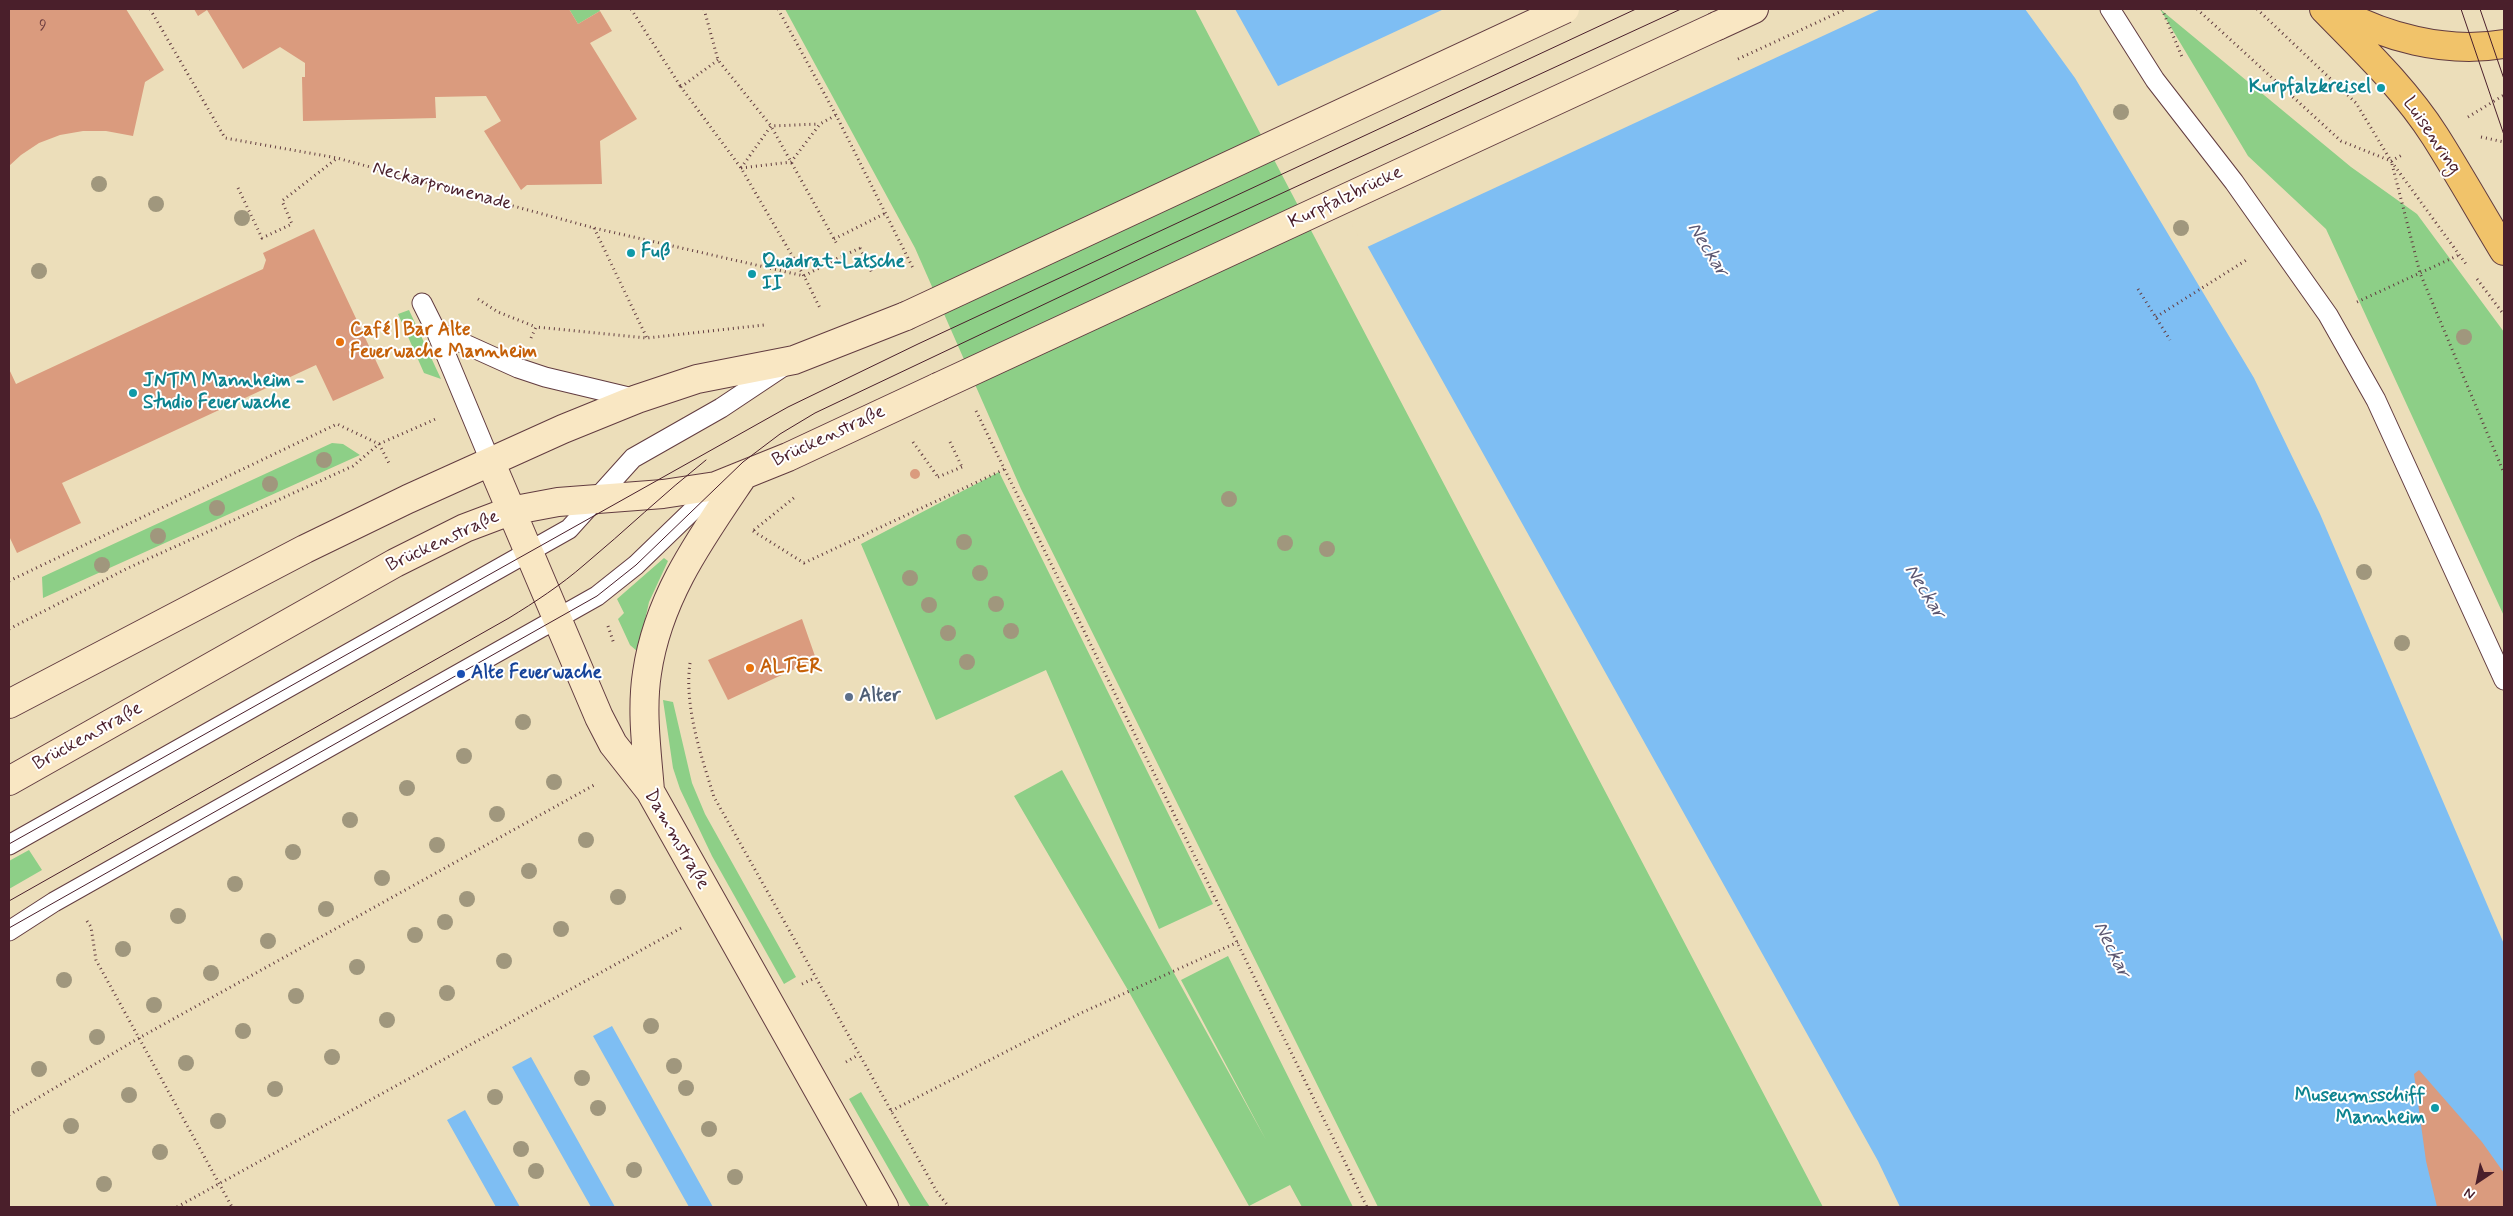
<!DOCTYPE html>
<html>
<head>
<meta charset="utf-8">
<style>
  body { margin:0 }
  #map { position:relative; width:2513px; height:1216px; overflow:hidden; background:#ecdeba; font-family:Mynerve,sans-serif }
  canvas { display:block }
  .frame { position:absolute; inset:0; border:10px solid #4a1f2b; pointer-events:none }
  .north { position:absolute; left:2453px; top:1156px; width:50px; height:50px; -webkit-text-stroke:4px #fff; paint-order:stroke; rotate:214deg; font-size:14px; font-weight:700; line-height:20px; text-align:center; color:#4a1f2b }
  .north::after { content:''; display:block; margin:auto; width:18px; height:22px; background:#4a1f2b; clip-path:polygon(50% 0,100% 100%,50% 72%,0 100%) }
</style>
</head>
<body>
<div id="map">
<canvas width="2513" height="1216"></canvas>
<div class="frame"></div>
<div class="north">N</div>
</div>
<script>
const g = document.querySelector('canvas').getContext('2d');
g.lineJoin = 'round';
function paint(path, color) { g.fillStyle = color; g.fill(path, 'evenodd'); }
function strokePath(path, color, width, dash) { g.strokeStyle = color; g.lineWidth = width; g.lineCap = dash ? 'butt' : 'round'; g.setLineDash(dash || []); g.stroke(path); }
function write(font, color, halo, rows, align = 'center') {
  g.font = font + ' Mynerve,sans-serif'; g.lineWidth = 4; g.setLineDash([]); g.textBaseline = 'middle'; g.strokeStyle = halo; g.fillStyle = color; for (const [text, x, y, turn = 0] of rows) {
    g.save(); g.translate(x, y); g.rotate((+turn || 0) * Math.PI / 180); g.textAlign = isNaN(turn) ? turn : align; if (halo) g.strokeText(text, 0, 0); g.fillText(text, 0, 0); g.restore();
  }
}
paint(new Path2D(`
  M569 9H599L600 11 578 24Z
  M785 9H1195L1823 1207H1378L1021 489 915 248Z
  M2160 9 2351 167 2417 214 2504 332V616L2326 229 2248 156Z
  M409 310 441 379 424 373 398 314Z
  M332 443 343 444 360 455 43 598 42 577Z
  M999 472 1213 904 1159 929 1046 670 936 720 861 544Z
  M664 558 668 561 649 602 638 652 630 645 618 619 624 613 617 599Z
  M663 700 673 702 692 783 705 814 796 977 784 984 712 856 680 789 673 768Z
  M1062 770 1266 1140 1181 980 1228 956 1353 1207H1302L1290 1185 1249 1206 1129 992 1014 796Z
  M29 850 42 870 9 889V861Z
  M861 1092 924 1198 930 1207H911L906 1199 849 1099Z`), '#8dcf87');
paint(new Path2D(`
  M1235 9H2025L2075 78 2254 378 2320 514 2504 944V1207H1900L1878 1161Z
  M612 1026 713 1207H689L593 1036Z
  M531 1057 615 1207H591L512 1067Z
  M465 1110 520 1207H496L447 1120Z`), '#7ebef3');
paint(new Path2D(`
  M1444 9H1881L1365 248 1276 87Z`), '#ecdeba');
paint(new Path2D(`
  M9 9H126L164 70 145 82 133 136 106 131H83L60 135 39 143 21 155 9 166Z
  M194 9H569L578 24 600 11 612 31 590 43 637 119 600 141 602 184 527 185 521 190 484 131 501 121 486 96 435 97 436 118 303 121 302 77H305V63L280 47 243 69 207 10 198 16Z
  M314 229 384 378 333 401 316 365 62 483 81 523 17 553 9 536V369L16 384 263 269 266 260 263 253Z
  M910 474a5 5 0 1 1 10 0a5 5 0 1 1-10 0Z
  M802 619 816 659 728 700 708 660Z
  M2419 1070 2482 1142 2504 1173V1207H2437L2426 1161 2414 1074Z`), '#da9b7e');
const service = new Path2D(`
  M2110 9 2155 80 2234 182 2328 315 2376 400 2504 680
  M422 303 436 331 491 463
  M436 331 518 368 545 377 637 399
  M9 845 569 529 633 458 721 408 784 366
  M9 931 54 902 597 596 636 565 694 509 727 488`);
const secondary = new Path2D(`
  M1717 26 1754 9
  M491 463 599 717 613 744 650 791 884 1207
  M9 704 305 549 408 499 563 429 637 399 697 379 794 360 906 316
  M9 781 395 563 465 528 510 511 558 502 663 494 716 486 788 457 938 387
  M650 791C647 752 641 711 647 673 658 597 701 538 743 476`);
const primary = new Path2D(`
  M2324 9C2363 49 2405 89 2435 136 2459 174 2481 213 2504 251
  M2333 9C2384 37 2445 54 2504 44`);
strokePath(service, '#623c40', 21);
strokePath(secondary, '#623c40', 30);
strokePath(primary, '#623c40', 30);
strokePath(new Path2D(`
  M150 9 225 138 337 158 594 228 804 276 832 261
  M631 9 681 87
  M704 9 718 60 771 126 838 246
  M778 9 836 115 914 270
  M2162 9 2182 57
  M2197 9 2341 141 2391 161
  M2257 9 2356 103 2391 161 2466 264
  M718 60 681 87 741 168 804 276 821 310
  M2468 117 2504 95
  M2481 137 2504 142
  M2391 161 2404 154
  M2392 164 2420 273 2504 473
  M741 168 791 162 820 124 836 115
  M741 168 771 126 819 124
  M238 188 262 238 292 224 282 201 336 159
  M594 228 647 338
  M834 239 886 213
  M860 248 872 273
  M2477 279 2504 315
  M2138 289 2170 340
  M478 299 498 312 536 327
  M2357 302 2459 255
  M2156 317 2248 259
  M531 338 536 327 647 338 764 325
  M976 411 1367 1207
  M913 442 938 477
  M950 442 962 467
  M754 530 795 497
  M753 531 804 563 1005 469
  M9 581 337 424 379 444 390 465
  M608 626 614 644
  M9 629 128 568 353 466 379 444 438 418
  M690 663C684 707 701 755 714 797L937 1192 949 1207
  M87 921 91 927 96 960 232 1207
  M802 984 815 978
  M846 1062 858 1055
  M891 1111 1081 1013 1238 942
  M9 1115 139 1038 596 784
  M177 1207 683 927`), '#623c40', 3, [1, 4]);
strokePath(service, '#fff', 19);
strokePath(secondary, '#f9e7c3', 28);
strokePath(primary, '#f1c36a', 28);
strokePath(new Path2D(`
  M2461 9 2504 135
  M2480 9 2504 79
  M9 844 788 407 918 344 1636 9
  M9 901 509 618C535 602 561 585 584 565 625 531 664 493 706 460
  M9 928 597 596 636 565 743 462 780 434 815 413 1148 255 1681 9`), '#4a1f2b', 1);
const secondaryBridge = new Path2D(`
  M906 316 1565 9
  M938 387 1717 26`);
strokePath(secondaryBridge, '#623c40', 30, []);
strokePath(new Path2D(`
  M1738 59 1846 9
  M832 261 860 248
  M938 477 962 467`), '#623c40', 3, [1, 4]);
strokePath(secondaryBridge, '#f9e7c3', 28);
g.fillStyle = '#a0977d';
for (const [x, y] of [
  [2121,112],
  [99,184],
  [156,204],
  [242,218],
  [2181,228],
  [39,271],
  [2464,337],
  [324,460],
  [270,484],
  [1229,499],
  [217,508],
  [158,536],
  [964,542],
  [1285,543],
  [1327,549],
  [102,565],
  [2364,572],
  [980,573],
  [910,578],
  [996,604],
  [929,605],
  [1011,631],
  [948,633],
  [2402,643],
  [967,662],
  [523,722],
  [464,756],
  [554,782],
  [407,788],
  [497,814],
  [350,820],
  [586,840],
  [437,845],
  [293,852],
  [529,871],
  [382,878],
  [235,884],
  [618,897],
  [467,899],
  [326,909],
  [178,916],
  [445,922],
  [561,929],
  [415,935],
  [268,941],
  [123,949],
  [504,961],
  [357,967],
  [211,973],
  [64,980],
  [447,993],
  [296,996],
  [154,1005],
  [387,1020],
  [651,1026],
  [243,1031],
  [97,1037],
  [332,1057],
  [186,1063],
  [674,1066],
  [39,1069],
  [582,1078],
  [686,1088],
  [275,1089],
  [129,1095],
  [495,1097],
  [598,1108],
  [218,1121],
  [71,1126],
  [709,1129],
  [521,1149],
  [160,1152],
  [634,1170],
  [536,1171],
  [735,1177],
  [104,1184]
]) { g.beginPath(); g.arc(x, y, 8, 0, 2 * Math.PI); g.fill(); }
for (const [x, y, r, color] of [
  [2381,88,5,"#0f9aa8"],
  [631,253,5,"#0f9aa8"],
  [752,274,5,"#0f9aa8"],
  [340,342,5,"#e8710a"],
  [133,393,5,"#0f9aa8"],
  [750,668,5,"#e8710a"],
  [461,674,5,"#1a4fb4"],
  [849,697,5,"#5c6f8a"],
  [2435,1108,5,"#0f9aa8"]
]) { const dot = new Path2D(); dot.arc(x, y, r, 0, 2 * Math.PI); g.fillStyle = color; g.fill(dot); strokePath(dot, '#fff', 2); }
write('16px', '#6e3e40', null, [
  ["9",43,27]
]);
write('bold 19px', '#0d838f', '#fff', [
  ["Kurpfalzkreisel",2371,88,"right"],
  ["Fuß",641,253],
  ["Quadrat-Latsche",762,263],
  ["II",762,285],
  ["JNTM Mannheim -",143,382],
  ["Studio Feuerwache",143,404],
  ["Museumsschiff",2425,1097,"right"],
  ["Mannheim",2425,1119,"right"]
], 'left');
write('19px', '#4a1f2b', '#fff', [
  ["Luisenring",2431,136,56],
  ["Neckarpromenade",442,187,15],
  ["Kurpfalzbrücke",1346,198,-25],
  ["Brückenstraße",829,437,-25],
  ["Brückenstraße",443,542,-25],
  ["Brückenstraße",88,737,-29],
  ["Dammstraße",676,840,60]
]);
write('bold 19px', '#c56008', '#fff', [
  ["Café | Bar Alte",350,331],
  ["Feuerwache Mannheim",350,353],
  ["ALTER",760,668]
], 'left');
write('bold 19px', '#164399', '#fff', [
  ["Alte Feuerwache",471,674]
], 'left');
write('bold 19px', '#4e5e75', '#fff', [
  ["Alter",859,697]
], 'left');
write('italic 20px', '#5c5771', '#fff', [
  ["Neckar",1707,250,58],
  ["Neckar",1924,592,58],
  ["Neckar",2111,950,64]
]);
</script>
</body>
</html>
